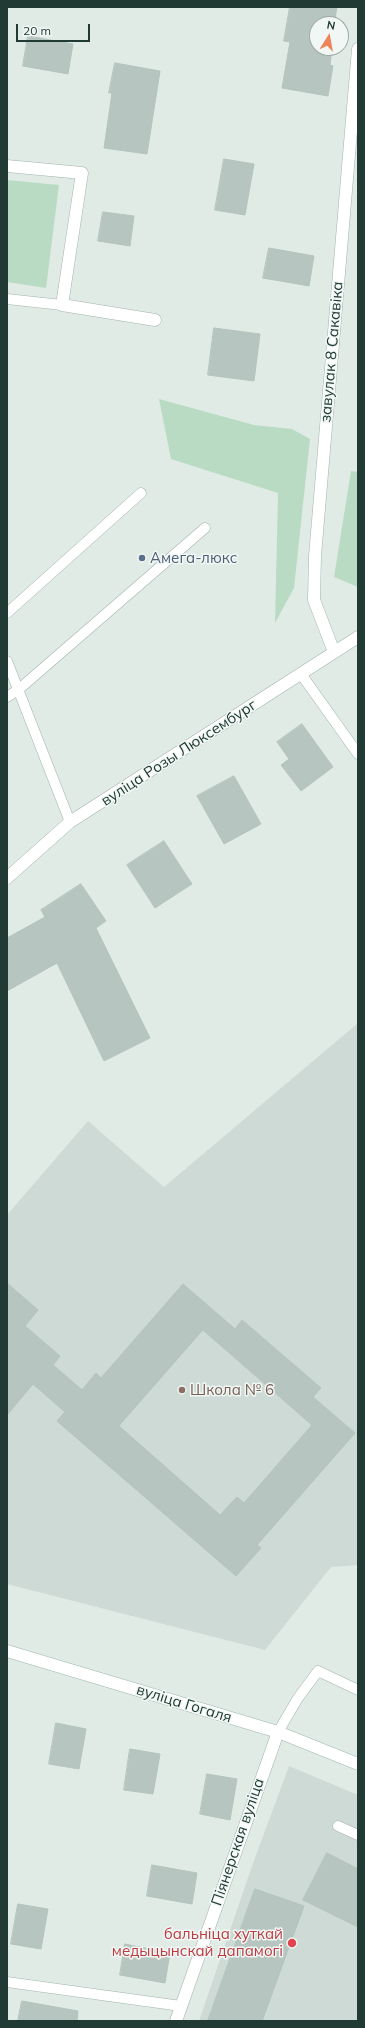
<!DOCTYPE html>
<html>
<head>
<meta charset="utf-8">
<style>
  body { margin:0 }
  #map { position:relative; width:365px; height:2028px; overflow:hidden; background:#e0ebe6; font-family:Mulish,sans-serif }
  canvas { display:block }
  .frame { position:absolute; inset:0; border:8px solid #213a34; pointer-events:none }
  .north { position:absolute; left:309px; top:16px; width:40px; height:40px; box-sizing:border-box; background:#f0f7f4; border:1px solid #9daba7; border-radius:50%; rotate:11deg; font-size:11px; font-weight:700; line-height:16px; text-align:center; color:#213a34 }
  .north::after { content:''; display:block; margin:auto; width:14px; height:18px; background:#ee845b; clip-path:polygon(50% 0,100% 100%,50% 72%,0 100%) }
  .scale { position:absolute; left:16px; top:24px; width:74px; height:18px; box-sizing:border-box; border:2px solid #213a34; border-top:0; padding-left:5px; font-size:12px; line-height:14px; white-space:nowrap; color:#213a34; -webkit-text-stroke:3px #f0f7f4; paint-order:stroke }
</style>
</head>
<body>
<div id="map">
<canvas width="365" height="2028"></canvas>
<div class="frame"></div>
<div class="north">N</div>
<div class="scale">20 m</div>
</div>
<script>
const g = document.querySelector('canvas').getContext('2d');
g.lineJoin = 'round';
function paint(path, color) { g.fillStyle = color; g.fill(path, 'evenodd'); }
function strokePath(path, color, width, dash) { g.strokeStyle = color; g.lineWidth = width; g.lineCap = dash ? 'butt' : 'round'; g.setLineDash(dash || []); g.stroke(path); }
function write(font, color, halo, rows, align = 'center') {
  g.font = font + ' Mulish,sans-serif'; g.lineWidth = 3; g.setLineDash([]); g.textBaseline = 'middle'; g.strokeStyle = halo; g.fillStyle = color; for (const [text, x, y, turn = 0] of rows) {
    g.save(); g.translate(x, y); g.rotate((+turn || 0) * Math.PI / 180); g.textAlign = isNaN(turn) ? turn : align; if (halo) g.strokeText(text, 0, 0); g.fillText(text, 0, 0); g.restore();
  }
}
paint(new Path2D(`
  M358 1023V1565L331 1567 265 1650 7 1584V1215L88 1121 164 1187Z
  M289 1766 358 1795V2021H199L252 1866Z`), '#cedad5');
paint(new Path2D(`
  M7 180 59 185 46 288 7 282Z
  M159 399 254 425 292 429 310 439 294 588 275 623 278 493 171 459Z
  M351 471 358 472V587L334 577Z`), '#b9dbc4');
const building = new Path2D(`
  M290 7H337L334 24H317V48H332L330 65 333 66 328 96 282 88 290 42 284 41Z
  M28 36 73 44 68 74 23 66Z
  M115 63 160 71 147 154 104 148 112 93H109Z
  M224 159 254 164 245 215 215 210Z
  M103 212 134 216 130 246 98 241Z
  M269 248 314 256 309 286 263 278Z
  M214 328 260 334 254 381 208 375Z
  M302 724 333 767 301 791 281 765 289 759 277 742Z
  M234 776 261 824 224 844 197 796Z
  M164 841 192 884 155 908 127 865Z
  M81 884 106 921 96 928 150 1038 104 1061 57 963 7 991V938L45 917 41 910Z
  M7 1283 38 1310 25 1326 60 1356 53 1365 82 1390 96 1373 101 1378 183 1284 235 1329 242 1320 321 1388 313 1397 355 1433 257 1545 261 1548 236 1576 57 1421 65 1412 33 1384 7 1415ZM203 1330 312 1425 244 1503 237 1497 220 1515 119 1426Z
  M56 1723 86 1729 79 1769 49 1764Z
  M130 1749 160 1754 153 1794 124 1790Z
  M207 1774 237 1779 230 1820 200 1814Z
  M327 1853 358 1869V1927L303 1900Z
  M152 1865 197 1873 192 1904 147 1896Z
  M255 1889 304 1906 262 2021H208Z
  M18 1904 48 1909 41 1949 11 1944Z
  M125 1944 170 1953 165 1983 120 1975Z
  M22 2001 78 2011 77 2021H18Z`);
paint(building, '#b6c5bf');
strokePath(building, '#b3c4bd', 1);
const lane = new Path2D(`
  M7 299 62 305
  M7 613 141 493
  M7 661 70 822
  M301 674 358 754
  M7 697 18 690 205 528
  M278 1732 298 1698 318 1671 358 1690
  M338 1826 358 1835
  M7 1982 181 2006`);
const street = new Path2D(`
  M7 166 82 173 62 305 155 320
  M334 652 314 600 315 556 358 49
  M7 878 70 822 358 637
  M176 2021 278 1732`);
const secondary = new Path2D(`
  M7 1651 278 1732 358 1764`);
strokePath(lane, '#a3b2ad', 11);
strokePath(street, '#a3b2ad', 13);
strokePath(secondary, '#9fb6af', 13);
strokePath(lane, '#fff', 10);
strokePath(street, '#fff', 12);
strokePath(secondary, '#fff', 12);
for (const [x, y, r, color] of [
  [142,558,4,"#5c6f8a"],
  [182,1390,4,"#8d6e63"],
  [292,1943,5,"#e0444e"]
]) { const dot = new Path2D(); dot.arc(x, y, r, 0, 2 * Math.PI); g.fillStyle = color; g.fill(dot); strokePath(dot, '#f0f7f4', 1.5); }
write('15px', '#213a34', '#f0f7f4', [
  ["завулак 8 Сакавіка",332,352,-85],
  ["вуліца Розы Люксембург",179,753,-33],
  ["вуліца Гогаля",184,1704,17],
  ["Піянерская вуліца",238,1842,-71]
]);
write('15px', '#4e5e75', '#f0f7f4', [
  ["Амега-люкс",150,558]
], 'left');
write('15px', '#785e54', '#f0f7f4', [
  ["Школа № 6",190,1390]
], 'left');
write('15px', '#be3a42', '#f0f7f4', [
  ["бальніца хуткай",283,1934],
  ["медыцынскай дапамогі",283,1951]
], 'right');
</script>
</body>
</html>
